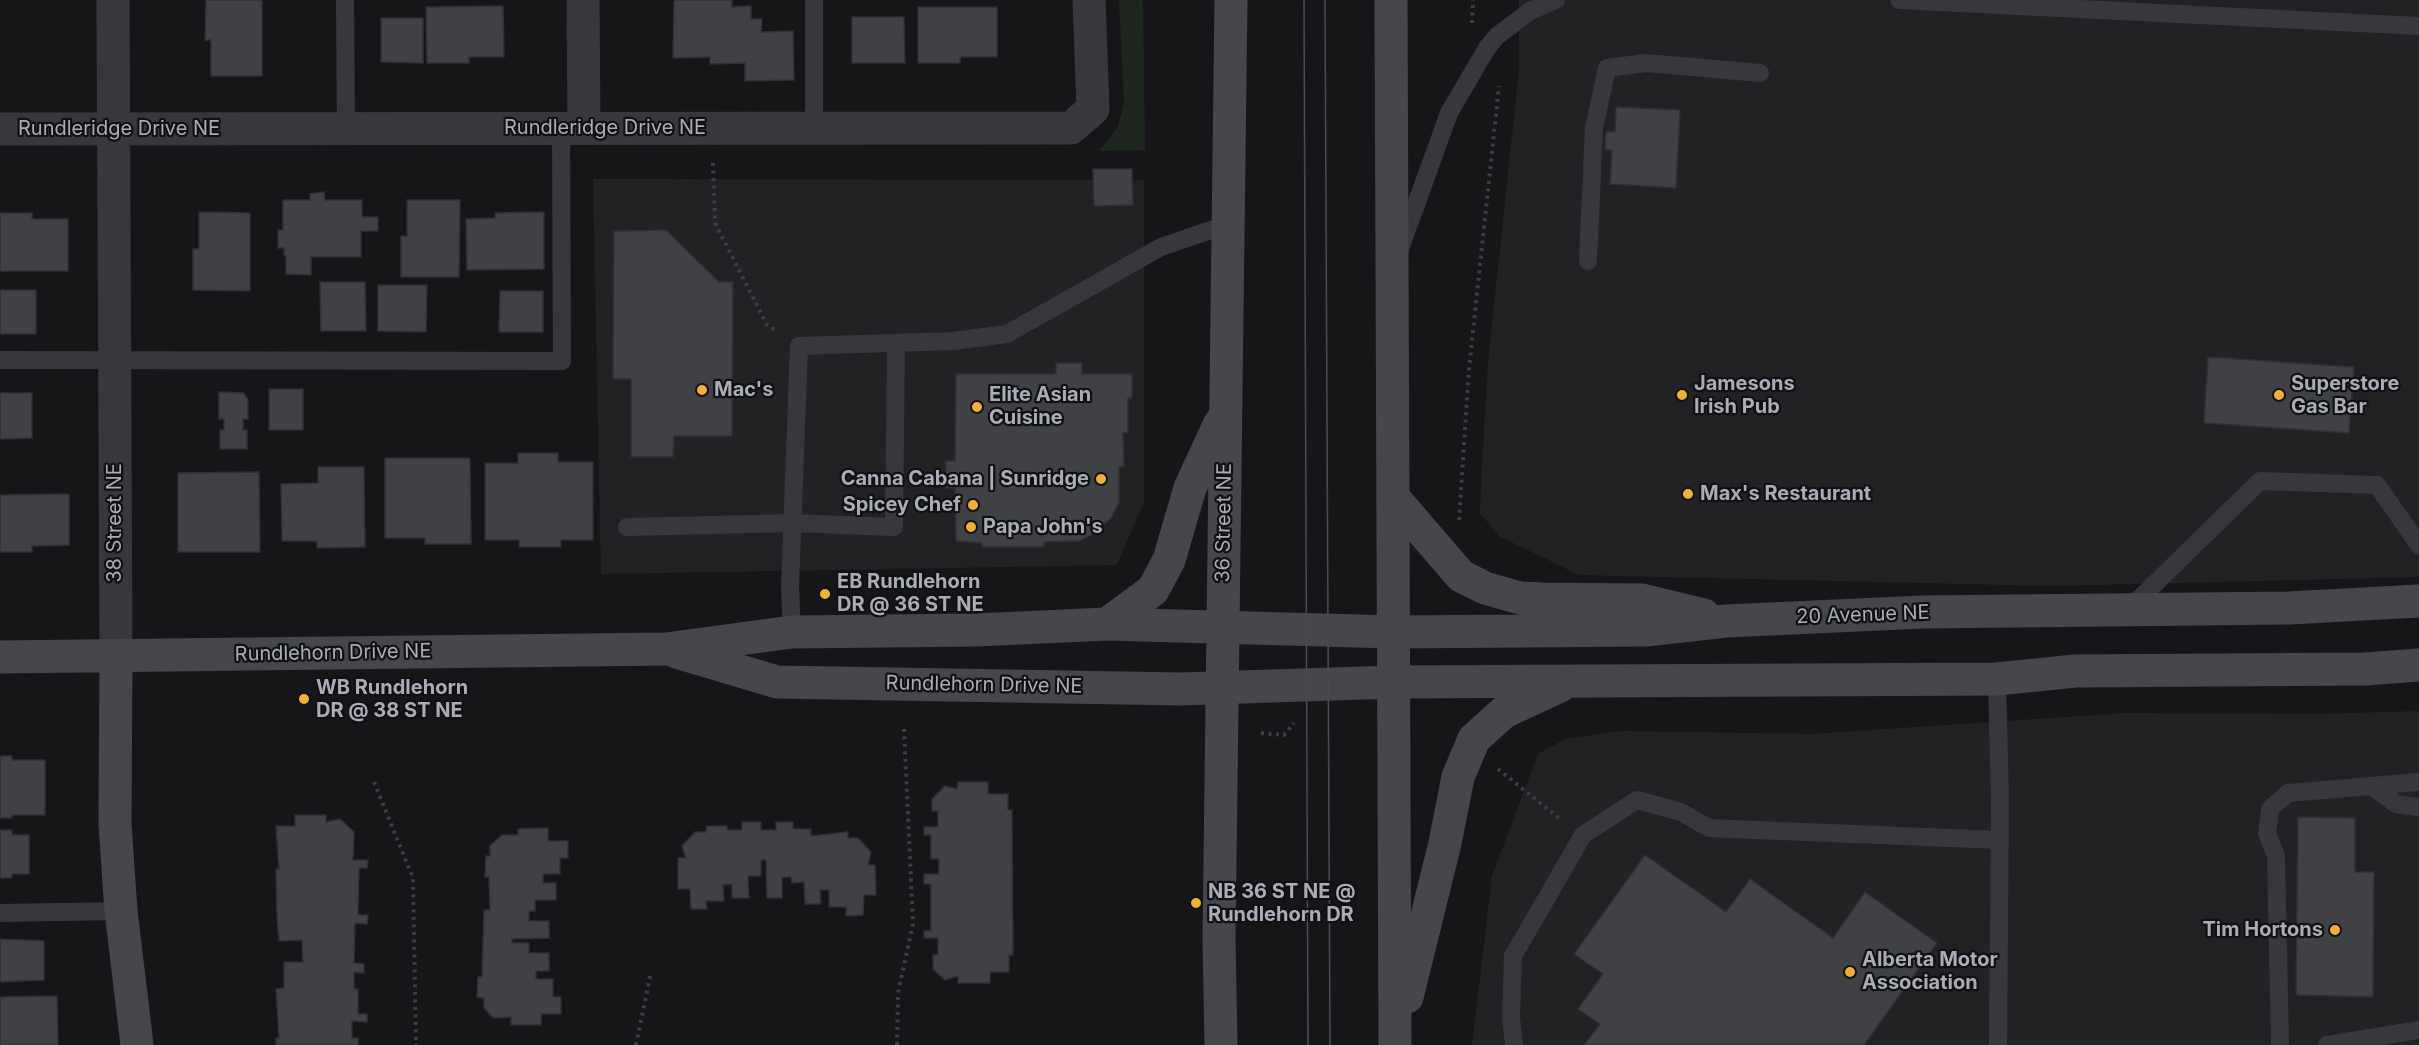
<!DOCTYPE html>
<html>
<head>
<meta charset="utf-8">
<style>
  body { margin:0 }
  canvas { display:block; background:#161618 }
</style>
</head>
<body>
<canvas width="2419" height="1045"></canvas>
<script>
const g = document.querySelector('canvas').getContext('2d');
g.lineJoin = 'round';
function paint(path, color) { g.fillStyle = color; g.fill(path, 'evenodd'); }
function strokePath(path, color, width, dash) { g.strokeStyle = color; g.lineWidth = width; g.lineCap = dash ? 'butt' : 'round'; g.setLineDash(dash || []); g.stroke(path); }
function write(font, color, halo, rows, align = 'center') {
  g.font = font + ' Inter,sans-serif'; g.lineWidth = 4.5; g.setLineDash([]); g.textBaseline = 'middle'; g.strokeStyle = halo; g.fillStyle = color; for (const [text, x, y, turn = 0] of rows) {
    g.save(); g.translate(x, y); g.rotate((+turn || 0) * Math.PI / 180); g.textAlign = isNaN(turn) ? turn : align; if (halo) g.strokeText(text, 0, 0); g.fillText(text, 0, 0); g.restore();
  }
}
paint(new Path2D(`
  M1519 0H2419V577L2052 586 1579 575 1499 536 1480 513 1482 466 1488 362 1519 70Z
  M593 179 1144 180V502L1117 565 601 574Z
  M2419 711V1045H1472L1492 876 1538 754 1565 739 1622 731 1811 734 2126 713 2317 714Z`), '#222225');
paint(new Path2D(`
  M1119 0H1143L1145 150 1099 151 1118 127 1124 102Z`), '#1e261f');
const building = new Path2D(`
  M206 0H262V76H211V40H205Z
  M674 0H732V7L751 6V19H762L761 32 793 31 794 80 745 81V63L710 64V57L673 58Z
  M503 6 504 57H469V63H427L426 7Z
  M918 7H997V57H960V63H918Z
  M852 17H904L905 63H852Z
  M381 18H423V63L381 62Z
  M1616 107 1680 110 1676 188 1610 184 1612 150H1605L1606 132H1615Z
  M1093 169H1132L1133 205 1094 206Z
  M324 192 325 200H362V217H378V231H361V257H311V275L286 274V256H284V248H278V230H283V200H310V194Z
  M407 200H460L459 277H401V236H407Z
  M199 212 250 213V291L193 290V249H199Z
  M544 212V269L467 270 466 219 495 218V213Z
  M0 213H32V219H68V271H0Z
  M666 230 719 282H733L732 436H674L673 457H631V379H613L614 231Z
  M320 282H365L366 331H321Z
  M378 285H427L426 332 378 331Z
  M0 290H36V334H0Z
  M500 291H543V332H499Z
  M2208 357 2354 367 2349 433 2204 423Z
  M1056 363H1082V374H1132V398H1128V433H1123L1124 467H1119V502L1111 518 1095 533 1079 541 1044 542V547H982V543L956 541 955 488H946V461H955L956 374H1056Z
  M269 389H303V430H269Z
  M219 392 244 393 248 400V419H243V430H247V449H220V430H224V419H219Z
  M0 393H32V438L0 439Z
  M518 453H558V462H593V540H561V547H519V540H485V463H518Z
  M385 458H470L471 544H425V538H385Z
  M318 467H364L365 547 317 548V541H282L281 484 318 483Z
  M259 472 260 552H178V473Z
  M69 494V545L32 546V552H0V495Z
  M0 756H12V760H45V815H12V818H0Z
  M958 782H988V794H1008V810H1012L1013 955H1009V972H990V983H958V976L945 980 933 969V955H938V938H924V931H931V884H924V874H939V859H931V835H924V827H938V811H932V799L945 786 957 789Z
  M295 815H326V822L340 819 354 832 353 860H368L367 868H359L358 915H368L367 924 355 923 354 963 364 964V973L354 972V989H358V1014H367V1022L352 1021V1038H358V1045H276V1038H279L276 989 284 988V962H303L302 940 279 941 277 917 276 869H279L276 826H295Z
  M2298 817 2355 818V872H2374L2373 997 2296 995Z
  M742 822H761V830H776V822H793V829H811V836L848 832V838H858L871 852 868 865H875L876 895H864L863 915 846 916V907H829V890H820L821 904H805L804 882 792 883 791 877H782V898H767L766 860H761V876H748L749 898H732V884L723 885 724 901H706L707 909H691L690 889H678V858H686L682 846 695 832H706V826H727V830H742Z
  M548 828V841H568V858H560V874H543V883H556V900H535V911H529V921H549V938L512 939V943H529V953H549V971H536V979H553V997H561V1014H541V1025H511V1017L493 1018 484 1008V998L477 997 478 977H482L484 910H490L489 877H485L486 856H490V846L502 835H518V829Z
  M0 830H12V835H29V874H12V878H0Z
  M1645 855 1726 912 1750 879 1833 938 1865 892 1937 943 1864 1045H1584L1600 1024 1578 1009 1603 974 1574 954Z
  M0 939 44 941V980L0 982Z
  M57 996 58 1045H0V997Z`);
paint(building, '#404145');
strokePath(building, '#303034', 1.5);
strokePath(new Path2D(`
  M1472 23 1473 0
  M713 163 715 223 767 325 778 332
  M1459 520 1469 369 1499 86
  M1261 733 1284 735 1294 723
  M1498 769 1560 819
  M374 782 413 878 416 1045
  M636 1045 651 972
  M897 1045 898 993 913 924 904 728`), '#3d3f44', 4, [3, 4.5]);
strokePath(new Path2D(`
  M345 0 346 129
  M814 0V128
  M1899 0 2419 26
  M1400 249 1449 113 1487 48 1497 36 1530 11 1556 0
  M1588 261 1594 128 1607 68 1646 63 1760 73
  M0 360 562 361 561 128
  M627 527 792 523 894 527 896 343
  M2129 609 2260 481 2377 485 2419 545
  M792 632 790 587 799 346 953 341 1007 334 1161 247 1228 224
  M1997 679 2000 804 1998 1045
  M2372 786 2396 804 2419 807
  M0 913 121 911
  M1514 1045 1511 1018 1513 956 1583 835 1637 800 1681 812 1709 828 1999 840
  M2280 1045 2276 856 2267 833 2270 809 2288 793 2419 782
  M2327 1045 2419 1030`), '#37383d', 18);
strokePath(new Path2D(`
  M113 0 116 656
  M583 0 584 128
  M0 129 1071 128 1093 109 1089 0`), '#37383d', 33);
strokePath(new Path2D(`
  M1391 0 1395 1045
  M1393 497 1461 576 1485 588 1520 598 1542 599 1642 600 1704 615
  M1107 624 1153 590 1169 560 1190 488 1220 423
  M676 652 777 682 1181 689 1394 682 1997 679 2075 671 2365 669 2419 665
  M116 656 115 824 121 911 137 1045
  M0 657 666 649 792 632 976 630 1107 624 1394 632 1646 630 1726 621 1923 612 2289 608 2419 601
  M1407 997 1445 843 1458 777 1474 739 1504 712 1560 686
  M1221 1045 1219 939 1231 0`), '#45474d', 33);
strokePath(new Path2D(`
  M1304 0 1308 1045
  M1325 0 1330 1045`), '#4a4c52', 1.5);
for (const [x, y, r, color] of [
  [702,390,6,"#f2b134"],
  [1682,395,6,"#f2b134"],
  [2279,395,6,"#f2b134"],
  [977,407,6,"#f2b134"],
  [1101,479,6,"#f2b134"],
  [1688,494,6,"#f2b134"],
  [973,505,6,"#f2b134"],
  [971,527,6,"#f2b134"],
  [825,594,6,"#f2b134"],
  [304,699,6,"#f2b134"],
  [1196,903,6,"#f2b134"],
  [2335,930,6,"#f2b134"],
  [1850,972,6,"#f2b134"]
]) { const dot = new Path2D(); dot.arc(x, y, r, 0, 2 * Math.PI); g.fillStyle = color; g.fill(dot); strokePath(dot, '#111113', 2); }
write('20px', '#a8adb8', '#111113', [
  ["Rundleridge Drive NE",605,128],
  ["Rundleridge Drive NE",119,129],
  ["38 Street NE",115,523,-90],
  ["36 Street NE",1224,523,-89],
  ["20 Avenue NE",1863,615,-2],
  ["Rundlehorn Drive NE",333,653,-1],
  ["Rundlehorn Drive NE",984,685,1]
]);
write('bold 20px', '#a8adb8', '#111113', [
  ["Jamesons",1694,384],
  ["Irish Pub",1694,407],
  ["Superstore",2291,384],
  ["Gas Bar",2291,407],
  ["Mac's",714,390],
  ["Elite Asian",989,395],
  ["Cuisine",989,418],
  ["Canna Cabana | Sunridge",1089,479,"right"],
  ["Max's Restaurant",1700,494],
  ["Spicey Chef",961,505,"right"],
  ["Papa John's",983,527],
  ["EB Rundlehorn",837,582],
  ["DR @ 36 ST NE",837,605],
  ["WB Rundlehorn",316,688],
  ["DR @ 38 ST NE",316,711],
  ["NB 36 ST NE @",1208,892],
  ["Rundlehorn DR",1208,915],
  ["Tim Hortons",2323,930,"right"],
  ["Alberta Motor",1862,960],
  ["Association",1862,983]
], 'left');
</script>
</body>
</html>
